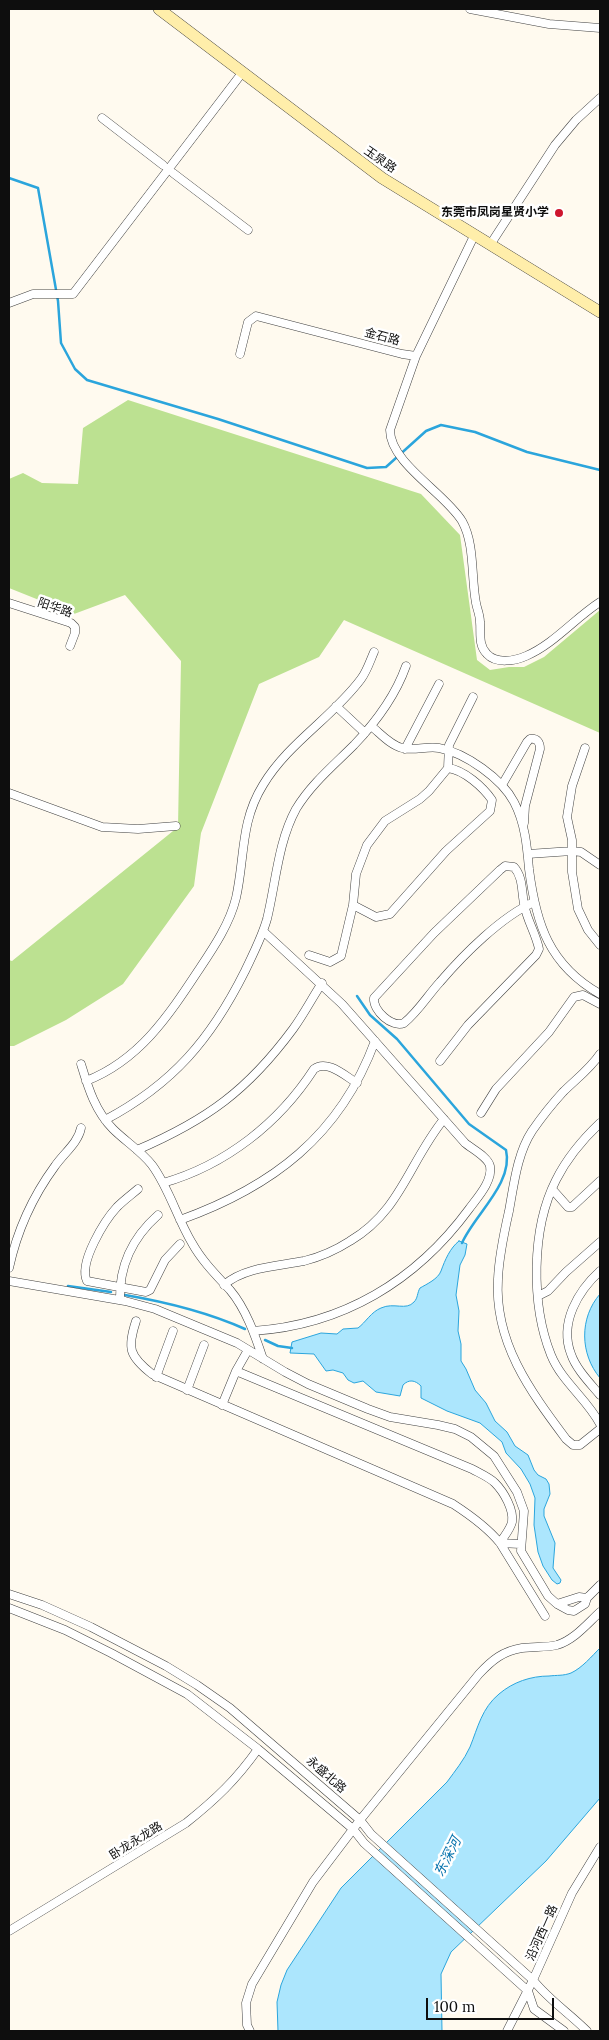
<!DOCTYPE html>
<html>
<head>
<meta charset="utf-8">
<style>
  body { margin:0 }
  #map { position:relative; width:609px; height:2040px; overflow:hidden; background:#fffaef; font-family:Lora,serif }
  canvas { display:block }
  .frame { position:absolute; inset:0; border:10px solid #0e0e0e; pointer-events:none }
  .scale { position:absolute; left:426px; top:1998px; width:128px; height:22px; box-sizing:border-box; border:2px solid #0e0e0e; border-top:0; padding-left:6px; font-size:15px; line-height:18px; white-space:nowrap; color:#0e0e0e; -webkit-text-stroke:4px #fff; paint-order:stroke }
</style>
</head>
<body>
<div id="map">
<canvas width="609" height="2040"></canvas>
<div class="frame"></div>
<div class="scale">100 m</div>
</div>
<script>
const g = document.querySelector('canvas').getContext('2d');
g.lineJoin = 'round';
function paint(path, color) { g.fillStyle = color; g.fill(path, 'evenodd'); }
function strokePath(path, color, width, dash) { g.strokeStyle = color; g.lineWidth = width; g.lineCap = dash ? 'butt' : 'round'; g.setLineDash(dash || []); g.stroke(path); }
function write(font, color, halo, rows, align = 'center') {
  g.font = font + ' Lora,"Noto Sans SC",serif'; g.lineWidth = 5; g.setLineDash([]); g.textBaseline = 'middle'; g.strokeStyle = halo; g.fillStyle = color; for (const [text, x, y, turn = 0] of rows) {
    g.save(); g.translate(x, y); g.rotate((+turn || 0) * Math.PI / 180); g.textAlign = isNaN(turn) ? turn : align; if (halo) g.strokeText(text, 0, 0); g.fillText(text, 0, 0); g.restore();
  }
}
paint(new Path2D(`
  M128 400 421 494 460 535 477 660 490 670 509 667H524L544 657 600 610V733L344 620 319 657 259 684 201 833 194 886 123 984 66 1020 14 1046H9V960L12 961 178 827 181 661 125 595 74 614 9 588V479L23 473 42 483 78 484 83 428Z`), '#bce191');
const water = new Path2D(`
  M459 1241 467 1244 465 1255 460 1265 456 1295 459 1311 458 1331 461 1344V1361L466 1369 475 1390 486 1403 495 1421 507 1432 515 1446 528 1455 534 1470 538 1475 546 1479 549 1484 550 1494 544 1509V1516L555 1543 553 1568 561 1580 560 1583 557 1584 552 1580 543 1566 538 1552 534 1525 535 1498 530 1484 521 1469 506 1453 502 1442 480 1423 447 1411 421 1398V1386C415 1380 409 1379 403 1385L400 1396 376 1392 363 1381 354 1383 348 1380 343 1373 333 1370 326 1371 314 1354 290 1353 292 1342 321 1333 337 1334 343 1329 358 1328C366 1322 371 1312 381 1308 394 1302 406 1311 414 1302 418 1298 417 1293 420 1288 427 1284 438 1279 441 1271 445 1260 450 1248 459 1241Z
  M600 1294V1378C580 1354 579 1318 600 1294Z
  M600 1648V1798L546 1861 451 1952 441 1974 442 2031H278L277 2002 281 1985 287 1970 341 1888 447 1782C455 1771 464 1760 470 1747 478 1727 482 1708 499 1694 513 1682 531 1676 549 1676 557 1675 563 1676 571 1673 582 1668 592 1656 600 1648Z`);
paint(water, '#ace6fd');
strokePath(water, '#2ba5dc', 1);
strokePath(new Path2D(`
  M9 178 38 188 58 301 61 343 75 369 87 380 218 419 367 468 386 467 426 431 441 425 475 432 527 452 600 470
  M357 996 370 1015 397 1039 469 1124 506 1150C514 1183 474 1215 462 1243
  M68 1286 111 1292
  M125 1295C166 1302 207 1312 245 1329
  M265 1340 278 1346 292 1348`), '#2ba5dc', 2.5);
const street = new Path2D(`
  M470 9 549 24 600 28
  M102 118 163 165
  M173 173 248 230
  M490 245 555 145 576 120 600 98
  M9 303 33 294H73L242 73
  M240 354 248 322 256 316 402 354 416 356 474 236
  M416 356 390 430C390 463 445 493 462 521 475 544 471 577 476 603 477 609 480 615 480 622 481 633 478 645 487 654 496 664 515 661 526 656 554 644 575 618 600 602
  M9 603 71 623 75 627V633L70 646
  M336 706 365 733
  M371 726C380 733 390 745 402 748 413 751 427 746 439 748 466 753 502 779 514 802 525 823 527 846 529 869 536 924 549 965 600 994
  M585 748 572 786 567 817 572 840V872L578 909 588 930 600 945
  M405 749 439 684
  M502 785 527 742 530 739C537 738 540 742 540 749L525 806 524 823
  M9 793 102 827 138 829 176 826
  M528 854 572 851 581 852 600 865
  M353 905 376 917 390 914 446 851 490 811 492 800C483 787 464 770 448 768
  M309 955 330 962 341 956 353 905 356 874 367 845 385 821 420 799 429 791 448 768 449 745 473 697
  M600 1054C590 1069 576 1079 563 1092 552 1104 541 1118 532 1131 517 1154 514 1184 509 1211 504 1233 499 1256 498 1279 494 1342 530 1391 566 1439L573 1445H580L600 1429
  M440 1061 468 1025 536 955 539 949C536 934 528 922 525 908 521 894 524 878 514 867L505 866 500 870 434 933 374 998C373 1011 392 1028 404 1023 418 1012 428 995 440 982 464 954 501 917 534 902
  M81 1064C88 1087 95 1111 113 1129 125 1141 141 1151 152 1165 169 1188 177 1218 192 1243 202 1261 216 1275 230 1290 246 1309 255 1335 263 1359
  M86 1081C140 1060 169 1015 200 968 214 947 230 923 236 898 245 858 240 822 263 785 288 743 332 718 361 679 367 671 370 661 374 652
  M481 1113 496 1089 549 1032 574 997 583 995 600 1004
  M105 1120C173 1084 211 1039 245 971 253 954 262 937 267 919 276 882 278 842 296 809 311 784 334 765 354 745 376 722 395 697 406 666
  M600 1123C582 1140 567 1158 556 1180 531 1229 531 1305 551 1355 562 1382 587 1399 600 1424
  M137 1150C207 1120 248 1090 293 1029 304 1014 312 998 322 983
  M163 1183C226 1165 279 1123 314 1069 327 1059 345 1076 357 1083
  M138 1189C131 1195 124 1200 117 1207 105 1220 78 1263 87 1281L146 1292 150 1290 165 1260 180 1244
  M552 1189 568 1207H572L600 1181
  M180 1220C272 1187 340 1136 375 1041
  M9 1268C17 1231 33 1196 55 1166 64 1153 78 1143 81 1128
  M600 1271C578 1291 559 1323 571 1354 576 1369 590 1383 600 1395
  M9 1281 125 1301 155 1309 237 1343 285 1372 308 1384 368 1409 390 1417 438 1425 455 1429 471 1437 494 1456 517 1492 524 1511 521 1551 548 1596 557 1604
  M224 1285C244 1267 279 1266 304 1261 320 1257 336 1250 350 1241 401 1211 409 1162 444 1119
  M538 1296 548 1291 566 1272 600 1242
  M120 1300C119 1265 132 1238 158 1215
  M136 1321C127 1348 129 1356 152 1374L453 1504C470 1515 487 1527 500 1543L545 1616
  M253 1331C343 1325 416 1281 469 1209 477 1198 493 1181 490 1166 488 1157 472 1149 465 1143L342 1004 263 931
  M236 1371 472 1469C479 1473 489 1477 495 1483 504 1492 514 1510 512 1522 510 1530 504 1536 500 1543L520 1544
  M156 1377 173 1331
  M187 1390 204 1345
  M222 1405 236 1371 248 1350
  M9 1594 42 1605 91 1627 166 1666 197 1685 230 1708 360 1820 371 1834 533 1980C549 2000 569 2013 587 2031
  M587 1598 579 1597 557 1604 568 1610 574 1611 585 1604 587 1598 600 1585
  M9 1608 65 1630 111 1653 187 1694 258 1749 353 1829 364 1843 528 1991 534 2009 564 2031
  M9 1931 186 1823C216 1799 236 1780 258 1749
  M250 2031 247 2025 246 2003 252 1984 313 1882 360 1820 479 1674C492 1660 503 1651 522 1648 534 1646 545 1648 557 1645 574 1640 587 1624 600 1612
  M507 2031 533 1980 572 1893 600 1847`);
const secondary = new Path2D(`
  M159 9 382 178 600 312`);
strokePath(street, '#414141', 9);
strokePath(secondary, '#303030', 12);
strokePath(street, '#fff', 8);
strokePath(secondary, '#fea', 11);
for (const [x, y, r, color] of [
  [559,213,5,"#ce162e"]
]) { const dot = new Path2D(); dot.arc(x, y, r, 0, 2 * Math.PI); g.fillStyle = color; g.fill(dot); strokePath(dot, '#fff', 2); }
write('12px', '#0e0e0e', '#fff', [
  ["玉泉路",380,160,35],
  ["金石路",382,337,15],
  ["阳华路",55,608,19],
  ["永盛北路",326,1775,41],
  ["卧龙永龙路",136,1841,-32],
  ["沿河西一路",542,1933,-66]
]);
write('bold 12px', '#0e0e0e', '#fff', [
  ["东莞市凤岗星贤小学",549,213]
], 'right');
write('italic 14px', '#0874ae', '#fff', [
  ["东深河",448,1857,-63]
]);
</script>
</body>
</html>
